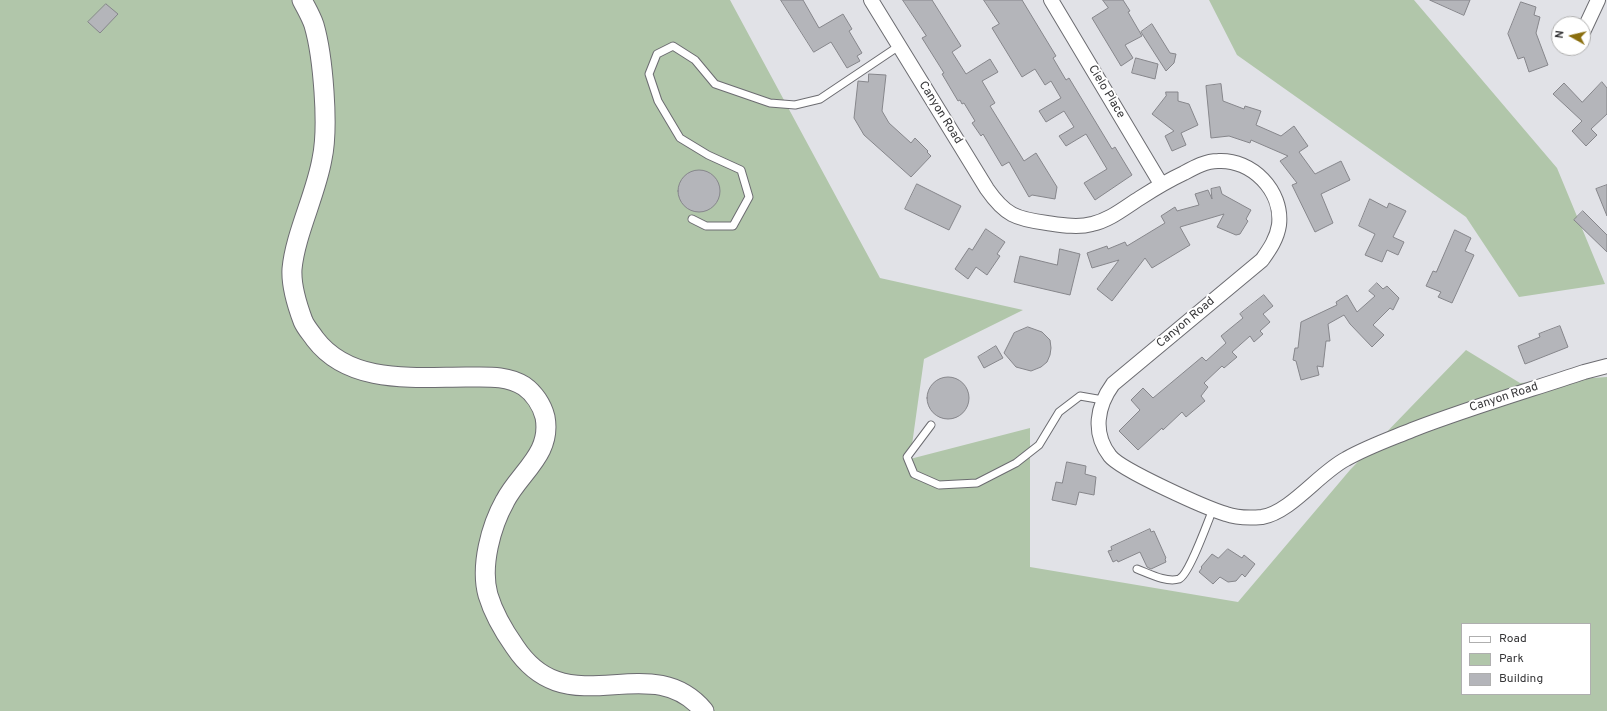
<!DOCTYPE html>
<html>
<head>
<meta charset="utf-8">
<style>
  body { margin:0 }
  #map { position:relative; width:1607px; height:711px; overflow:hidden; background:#e1e2e7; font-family:Overpass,sans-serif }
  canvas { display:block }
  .legend { position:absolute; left:1461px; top:623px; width:130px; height:72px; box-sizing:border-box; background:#fff; border:1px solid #afafaf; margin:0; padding:5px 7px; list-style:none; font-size:12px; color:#363638 }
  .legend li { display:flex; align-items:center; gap:8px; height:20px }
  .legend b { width:20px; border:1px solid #afafaf }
  .north { position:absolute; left:1551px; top:16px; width:40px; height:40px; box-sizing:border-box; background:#fff; border:1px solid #afafaf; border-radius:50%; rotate:278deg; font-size:11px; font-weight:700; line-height:16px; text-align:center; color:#363638 }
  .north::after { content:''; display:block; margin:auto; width:14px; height:18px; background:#8a6e0e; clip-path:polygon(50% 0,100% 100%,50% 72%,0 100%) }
</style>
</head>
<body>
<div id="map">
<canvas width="1607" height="711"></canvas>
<ul class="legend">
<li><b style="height:5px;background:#fff"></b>Road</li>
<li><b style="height:11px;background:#b1c6aa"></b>Park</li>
<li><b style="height:11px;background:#b4b5ba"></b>Building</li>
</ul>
<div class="north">N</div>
</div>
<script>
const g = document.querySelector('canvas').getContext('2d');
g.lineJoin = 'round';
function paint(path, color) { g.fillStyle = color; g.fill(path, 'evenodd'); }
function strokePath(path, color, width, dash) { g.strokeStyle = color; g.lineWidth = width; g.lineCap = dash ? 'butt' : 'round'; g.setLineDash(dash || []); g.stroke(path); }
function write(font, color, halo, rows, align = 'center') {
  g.font = font + ' Overpass,sans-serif'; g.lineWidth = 4; g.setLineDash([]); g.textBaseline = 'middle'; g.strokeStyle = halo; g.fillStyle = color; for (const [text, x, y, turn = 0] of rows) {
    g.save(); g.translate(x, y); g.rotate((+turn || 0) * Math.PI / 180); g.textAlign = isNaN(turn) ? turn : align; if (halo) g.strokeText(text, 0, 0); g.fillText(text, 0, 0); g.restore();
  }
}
paint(new Path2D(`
  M0 0H730L880 278 1023 310 924 359 910 459 1030 428V567L1238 602 1350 470 1466 350 1520 383 1607 377V711H0ZM1462 624H1590V694H1462Z
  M1209 0H1414L1557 168 1605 284 1519 297 1466 217 1237 55Z`), '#b1c6aa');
const building = new Path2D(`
  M781 0H803L819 28 843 14 852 29 849 31 862 53 857 56 860 61 847 68 831 42 814 52Z
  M903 0H932L961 46 952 52 966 74 990 59 998 72 982 81 995 103 990 106 1024 161 1036 153 1057 187 1055 199 1032 195 1029 197 1009 162 1002 166 983 134 981 136 972 123 975 121 964 103 962 104 960 100 958 101 942 74 944 73 922 38 926 36Z
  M984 0H1022L1056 56 1053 58 1066 80 1069 78 1112 149 1115 147 1132 175 1095 200 1084 183 1107 169 1086 134 1066 146 1059 136 1074 127 1064 111 1046 122 1039 111 1061 98 1051 81 1045 85 1035 69 1022 77 992 28 999 24Z
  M1103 0H1123L1130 11 1128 12 1142 36 1125 45 1133 58 1121 66 1092 18 1108 8Z
  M1430 0H1470L1464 15Z
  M1521 2 1536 7 1534 15 1540 17 1536 33 1548 65 1529 72 1524 57 1518 59 1508 34Z
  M106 4 118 14 100 33 88 22Z
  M1152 24 1170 53 1176 54 1174 63 1166 71 1141 32Z
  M1136 58 1158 64 1155 79 1132 73Z
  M869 74 886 75 882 111 889 123 911 143 915 138 928 151 927 152 931 156 911 177 864 135 854 118 858 81 868 82Z
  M1602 82 1607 88V114L1591 129 1597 135 1586 146 1572 131 1582 121 1553 94 1564 83 1582 102Z
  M1221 84 1223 101 1244 109 1245 106 1261 111 1256 125 1281 136 1294 126 1308 146 1299 152 1315 174 1341 161 1350 180 1321 194 1333 223 1315 232 1292 185 1297 183 1280 161 1288 156 1251 140 1250 143 1229 136 1211 138 1206 86Z
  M1166 92H1178V101L1189 104 1198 125 1181 133 1186 145 1172 151 1165 136 1174 131 1152 114 1166 96Z
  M678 191a21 21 0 1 1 42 0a21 21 0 1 1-42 0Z
  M917 184 961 206 949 230 905 209Z
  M1607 185V216L1596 189Z
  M1220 187 1222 194 1251 210 1246 219 1248 221 1240 234 1236 235 1217 227 1224 214 1180 227 1190 245 1152 268 1145 258 1112 301 1097 289 1119 260 1092 268 1087 253 1107 246 1108 249 1125 242 1127 246 1165 223 1161 216 1175 207 1177 211 1199 205 1195 194 1208 190 1212 199 1211 189Z
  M1370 199 1387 208 1389 203 1406 211 1393 237 1404 242 1398 255 1387 250 1382 262 1365 255 1375 234 1359 226Z
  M1583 211 1607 235V252L1574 220Z
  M986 229 1005 242 997 254 1000 256 987 275 976 267 968 279 955 269 969 248 972 250Z
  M1455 230 1471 238 1465 251 1474 255 1452 303 1438 297 1441 292 1426 286 1433 271 1436 272Z
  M1060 249 1080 254 1070 295 1014 282 1020 256 1057 265Z
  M1377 283 1383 289 1387 286 1399 298 1393 310 1390 308 1373 325 1384 335 1372 347 1350 324 1344 315 1328 324 1330 341H1326L1323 367 1317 366 1319 375 1301 380 1296 361 1293 360 1295 348H1298L1301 322 1337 305 1336 302 1347 295 1357 312 1375 296 1369 291Z
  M1264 295 1273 306 1263 314 1270 322 1260 331 1263 334 1254 342 1250 336 1232 352 1237 357 1224 368 1222 366 1204 383 1208 387 1201 396 1205 401 1186 417 1182 412 1163 430 1162 428 1138 450 1119 431 1140 410 1131 400 1143 388 1153 398 1202 357 1206 361 1226 343 1221 336 1243 318 1240 314Z
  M1560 326 1568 347 1525 364 1518 346 1540 337 1539 334Z
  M1028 327 1042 332 1050 340 1051 348 1050 355 1047 362 1041 367 1031 371 1016 367 1004 353 1014 333Z
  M996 346 1003 358 984 368 978 357Z
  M927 398a21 21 0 1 1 42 0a21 21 0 1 1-42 0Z
  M1067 462 1086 466 1085 474 1096 477 1094 495 1079 492 1076 505 1052 500 1056 482 1062 483Z
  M1150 529 1151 532 1154 531 1166 558 1165 559 1166 562 1151 569 1147 567 1140 552 1118 562 1117 560 1113 562 1108 551 1112 550 1111 547Z
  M1228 549 1242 558 1244 555 1255 564 1245 577 1242 574 1236 581 1228 582 1220 577 1213 584 1199 572 1202 568 1201 567 1212 554 1218 558Z`);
paint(building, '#b4b5ba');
strokePath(building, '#86868b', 1);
const lane = new Path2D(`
  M692 219 706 226H733L749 197 741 170 708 155 680 138 658 101 649 74 657 54 673 46 695 60 715 84 770 103 795 105 820 99 899 46
  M931 425 907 457 914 474 939 485 977 483 1016 463 1039 445 1059 412 1080 396 1103 400
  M1137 569C1148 573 1166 583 1179 579 1189 575 1208 521 1213 509`);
const street = new Path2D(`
  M871 0 987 189C1005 215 1016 219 1047 223 1061 225 1078 228 1092 224 1110 220 1124 208 1140 198 1154 189 1169 180 1184 173 1195 167 1206 161 1218 161 1252 159 1283 191 1279 225 1277 239 1269 250 1262 260L1113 384C1097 406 1092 433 1110 456 1121 470 1206 508 1226 514 1237 518 1250 518 1262 517 1291 512 1319 473 1346 459 1367 447 1390 439 1412 430 1469 408 1527 391 1584 372L1607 366
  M1051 0 1161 184
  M1583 32 1598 0`);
const secondary = new Path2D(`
  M302 0C306 8 311 16 314 25 323 56 329 127 322 159 316 194 295 235 292 269 291 286 297 305 303 321 306 328 311 333 315 339 350 385 415 377 466 377 486 377 507 375 524 386 534 393 542 405 545 417 552 454 520 472 505 501 491 526 480 566 488 595 494 615 503 630 515 647 525 662 539 675 556 681 604 698 662 661 704 711`);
strokePath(lane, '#6c6c71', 9);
strokePath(street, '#6c6c71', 16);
strokePath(secondary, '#6c6c71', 21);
strokePath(lane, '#fff', 7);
strokePath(street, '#fff', 14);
strokePath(secondary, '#fff', 19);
write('12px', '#363638', '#fff', [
  ["Cielo Place",1106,92,59],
  ["Canyon Road",940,113,58],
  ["Canyon Road",1186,323,-40],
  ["Canyon Road",1504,398,-18]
]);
</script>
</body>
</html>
